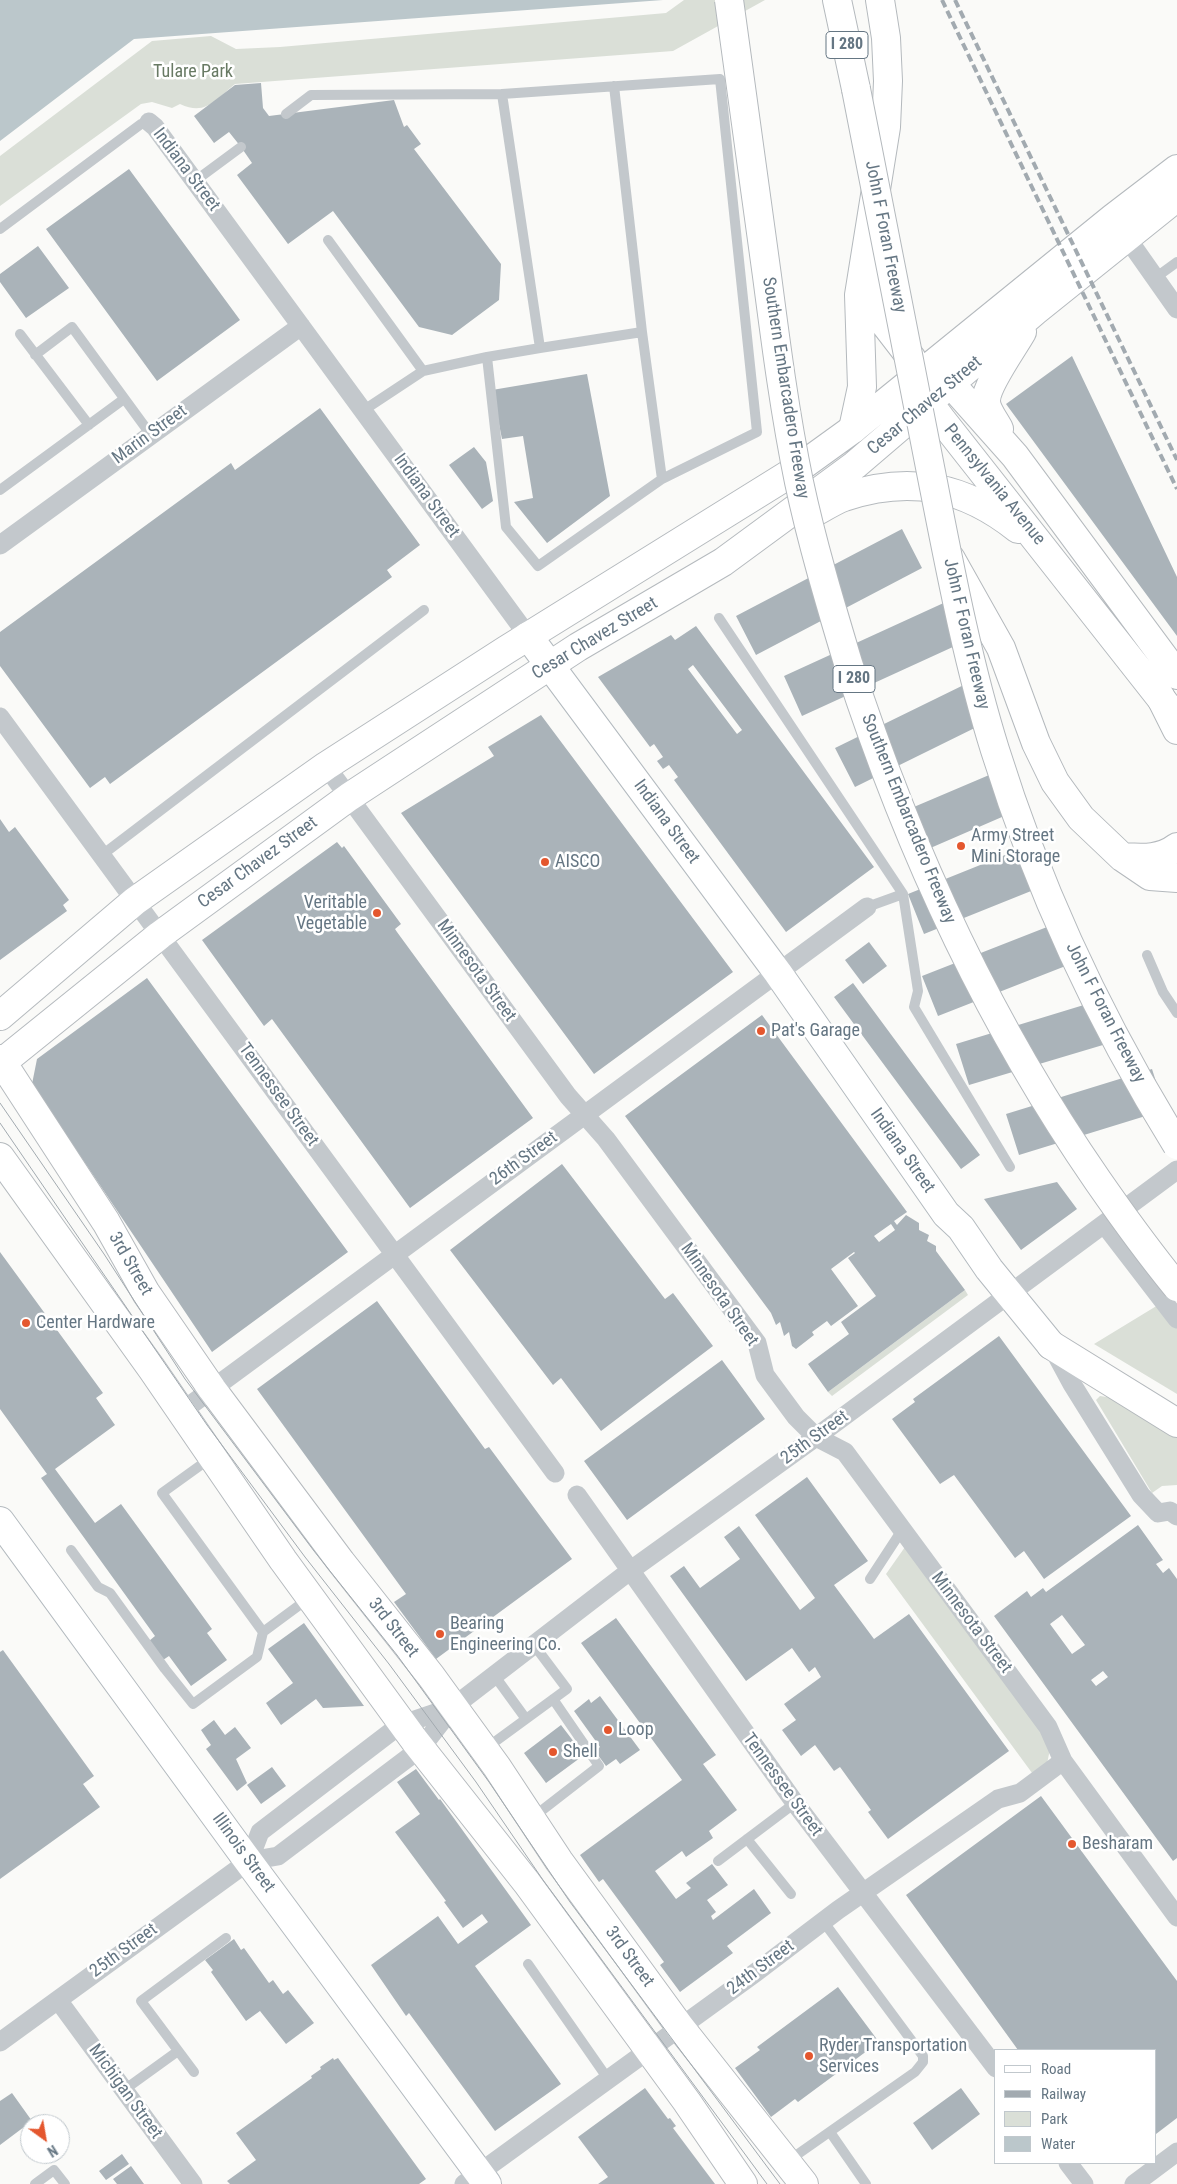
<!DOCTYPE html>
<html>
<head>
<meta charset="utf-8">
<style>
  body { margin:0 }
  #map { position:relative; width:1177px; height:2184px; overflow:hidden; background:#fafaf8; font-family:"Roboto Condensed",sans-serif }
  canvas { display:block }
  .legend { position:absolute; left:994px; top:2049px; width:162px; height:115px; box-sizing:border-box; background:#fff; border:1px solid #c1c8cd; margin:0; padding:6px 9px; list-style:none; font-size:15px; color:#657683 }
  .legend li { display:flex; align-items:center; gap:10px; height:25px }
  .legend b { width:25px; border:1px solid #c1c8cd }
  .north { position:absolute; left:20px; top:2114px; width:50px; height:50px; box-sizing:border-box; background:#fff; border:1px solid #c1c8cd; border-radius:50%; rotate:148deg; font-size:14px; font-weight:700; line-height:20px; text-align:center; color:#657683 }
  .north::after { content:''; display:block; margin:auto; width:18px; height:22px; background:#e4572e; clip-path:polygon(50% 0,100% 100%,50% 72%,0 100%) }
</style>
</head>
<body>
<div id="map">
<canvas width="1177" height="2184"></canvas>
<ul class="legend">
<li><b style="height:6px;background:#fff"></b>Road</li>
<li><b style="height:6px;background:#a2aab0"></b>Railway</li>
<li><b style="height:14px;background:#dadfd7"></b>Park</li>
<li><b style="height:14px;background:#bbc7cb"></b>Water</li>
</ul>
<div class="north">N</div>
</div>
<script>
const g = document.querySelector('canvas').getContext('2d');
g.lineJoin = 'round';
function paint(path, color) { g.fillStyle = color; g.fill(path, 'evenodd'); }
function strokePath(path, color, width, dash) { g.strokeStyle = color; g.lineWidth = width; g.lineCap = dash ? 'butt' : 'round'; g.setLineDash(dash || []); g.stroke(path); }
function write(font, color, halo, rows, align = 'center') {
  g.font = font + ' "Roboto Condensed",sans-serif'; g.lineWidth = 5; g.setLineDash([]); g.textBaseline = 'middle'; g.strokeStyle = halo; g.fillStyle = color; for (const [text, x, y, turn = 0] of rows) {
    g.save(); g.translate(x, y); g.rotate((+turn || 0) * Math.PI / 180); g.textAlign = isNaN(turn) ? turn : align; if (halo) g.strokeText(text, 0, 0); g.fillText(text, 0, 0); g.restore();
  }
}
paint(new Path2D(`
  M684 0H765L673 51 235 84C215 100 206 116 180 104L172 108 152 102 141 104 0 206V156L152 41 211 36 236 49 280 47 666 13Z
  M965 1290 968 1295 832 1396 828 1392Z
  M1163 1302 1177 1319V1394L1094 1344Z
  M1100 1396 1113 1398 1177 1437V1485L1162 1486 1152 1493 1096 1400Z
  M905 1547 1046 1733 1050 1749 1046 1769 1035 1777 886 1574Z`), '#dadfd7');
paint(new Path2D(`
  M0 0H663L134 39 0 141Z`), '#bbc7cb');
paint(new Path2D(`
  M261 83 263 108 269 116 394 100 404 127 407 125 421 144 414 149 501 264 499 300 452 335 419 327 333 211 288 244 237 175 252 163 241 147 229 132 214 143 194 116 235 85Z
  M129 169 240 320 157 381 46 229Z
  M38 246 69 288 26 318 0 282V274Z
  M1072 356 1177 577V636L1006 404Z
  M587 374 610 496 547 543 514 502 533 498 523 436 502 439 492 390Z
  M320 408 420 545 387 570 392 577 110 784 105 777 90 788 0 666V632L231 463 235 470Z
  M474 447 486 462 493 501 482 509 449 465Z
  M902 529 922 568 756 655 736 616Z
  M972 590 990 630 802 716 784 676Z
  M696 626 874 867 786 932 674 780 678 777 669 765 663 769 657 761 663 757 654 744 650 747 598 677 671 635 675 640ZM693 665 742 730 737 734 688 669Z
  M978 678 997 717 855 787 835 748Z
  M541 715 733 972 594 1074 401 813 494 756 488 747Z
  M1008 767 1025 807 912 856 895 815Z
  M0 819 9 832 15 827 69 900 63 905 67 911 0 960Z
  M337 842 342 848 344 846 401 924 395 929 397 932 533 1118 410 1208 272 1019 264 1026 202 940Z
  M1035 843 1051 883 924 934 908 894Z
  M1070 918 1086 958 938 1016 922 976Z
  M869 942 887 966 863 984 845 960Z
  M147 978 348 1252 212 1352 32 1084 37 1059Z
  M853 983 980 1155 961 1169 834 997Z
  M1110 997 1123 1039 969 1085 956 1044Z
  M762 1015 907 1212 894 1221 897 1225 906 1215 919 1223V1230L929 1235 927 1241 936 1246V1251L965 1290 828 1392 808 1364 849 1334 841 1322 876 1296 848 1258 855 1253 854 1252 831 1269 858 1306 831 1326 827 1321 812 1332 814 1335 796 1349 792 1346 789 1332 784 1336 780 1322 776 1325 771 1313 625 1116ZM891 1224 895 1230 879 1242 874 1236Z
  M1152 1069 1165 1110 1019 1155 1006 1114Z
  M562 1164 665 1299 673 1293 713 1346 601 1431 561 1378 553 1385 450 1250Z
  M1057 1182 1077 1209 1021 1250 984 1199Z
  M0 1252 103 1393 96 1398 115 1425 55 1469 95 1523 121 1504 212 1629 207 1633 227 1660 191 1686 169 1656 163 1660 149 1641 155 1636 41 1478 47 1474 0 1409Z
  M377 1301 485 1449 489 1447 572 1559 436 1659 394 1602 406 1594 257 1389Z
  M999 1336 1131 1516 1044 1579 1024 1551 1015 1558 954 1475 940 1484 892 1419 915 1402 913 1399Z
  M722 1360 765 1419 627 1520 584 1461Z
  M807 1477 868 1561 834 1585 874 1639 909 1614 1009 1751 888 1839 868 1812 871 1810 840 1767 834 1771 815 1745 801 1756 782 1730 796 1720 784 1704 821 1677 815 1667 809 1672 792 1648 746 1681 670 1576 684 1566 700 1588 740 1559 724 1537 739 1526 800 1610 815 1598 755 1515Z
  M1138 1525 1163 1560 1156 1564 1163 1573 1169 1568 1177 1579V1858L1173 1861 994 1616 1027 1591 1031 1597 1043 1588 1046 1592ZM1062 1615 1085 1645 1072 1654 1050 1624ZM1103 1671 1108 1677 1096 1686 1091 1680Z
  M616 1618 716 1755 703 1764 737 1810 709 1831 713 1838 686 1857 682 1851 655 1871 676 1899 691 1888 686 1883 712 1864 728 1885 707 1900 716 1912 711 1916 713 1920 754 1889 771 1913 727 1946 733 1953 680 1992 660 1965 664 1962 603 1879 599 1882 580 1855 682 1780 581 1643Z
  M304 1623 364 1706 323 1708 316 1699 281 1725 266 1703 293 1683 268 1649Z
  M3 1650 94 1776 83 1784 100 1807 0 1879V1652Z
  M600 1696 640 1750 620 1764 616 1759 606 1766 595 1751 600 1747 574 1711 589 1699 591 1703Z
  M214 1720 225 1735 235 1727 251 1748 236 1759 247 1783 237 1791 206 1749 211 1745 201 1730Z
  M561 1725 584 1755 546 1783 524 1753Z
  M272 1767 286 1786 261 1804 247 1785Z
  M416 1769 439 1800 440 1799 531 1925 475 1966 561 2084 495 2131 409 2013 406 2016 371 1965 438 1916 458 1944 488 1922 482 1914 463 1928 444 1902 446 1901 395 1832 420 1814 397 1782Z
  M1041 1796 1177 1981V2118L1156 2134V2050H1018L906 1895Z
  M234 1939 241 1950 244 1948 269 1983 273 1980 283 1994 288 1990 314 2023 286 2044 260 2011 246 2021 211 1972 213 1970 205 1960Z
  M838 1987 879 2042 798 2102 795 2099 771 2117 735 2068 760 2050 757 2047Z
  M333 2058 334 2060 338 2058 426 2179 419 2184H230L227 2181 256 2160 236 2133 312 2078 311 2076 321 2069 320 2067Z
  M645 2088 668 2119 670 2118 676 2126 673 2128 715 2184H598L608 2177 578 2137Z
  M961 2088 980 2114 932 2150 913 2123Z
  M12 2093 32 2121 0 2145V2101Z
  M122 2154 129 2164 106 2180 99 2171Z
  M131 2166 144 2184H117L113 2179Z`), '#aab3b9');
const secondary = new Path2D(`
  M528 636 778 973 946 1214 961 1228 989 1269 1051 1345
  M0 1521 243 1854 487 2184`);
const primary = new Path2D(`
  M934 378 951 384 1015 456 1177 675
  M925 386 929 403 941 419 1174 715
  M999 429C995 421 986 410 986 401 986 385 1013 348 1022 332
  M810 515C821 509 833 501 844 497 910 475 964 486 1018 529
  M0 1016 135 901 326 766 506 650 799 468 853 429 1113 218 1177 169
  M0 1059 106 1222 146 1293 212 1389 341 1562 431 1676 497 1767 559 1861 680 2027 804 2184
  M0 1064 160 935 349 797 578 647 723 562 855 465 1035 311 1177 197
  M0 1157 152 1369 283 1560 415 1741 527 1883 687 2102 743 2184`);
const highway = new Path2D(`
  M837 0 856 89
  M866 269 885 324 912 359
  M853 429 862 387 859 295 886 127 888 81 886 38 880 0
  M951 559 1001 648 1036 743 1055 782 1081 818 1122 857 1150 876 1177 878
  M1160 696 1177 730
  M1122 857C1142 858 1160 860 1177 847
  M1051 1345 1177 1423`);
strokePath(secondary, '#b3babf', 30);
strokePath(primary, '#b5babe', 30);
strokePath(highway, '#b4b9bd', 30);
strokePath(new Path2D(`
  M614 86 642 332 662 479
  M286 114 311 95 502 94 720 79 757 432 662 479 538 566 506 527 487 357
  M195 181 241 147
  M0 229 141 124 149 122
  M328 240 423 371
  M1155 278 1177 262
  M20 334 89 425
  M540 348 642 332
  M35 355 72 327 151 435
  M364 410 423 371 487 357 540 348 502 94
  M0 490 124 399
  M719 618 903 894 867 907
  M102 855 424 610
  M903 894 918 991 914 1007 1010 1167
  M1147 955 1163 992 1177 1013
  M71 1550 98 1587 110 1593 165 1669 193 1704 257 1657 263 1632 162 1493 212 1457
  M870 1579 902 1530
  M263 1632 309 1598
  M494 1675 526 1719
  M485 1749 567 1689 534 1645
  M532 1818 599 1766 553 1699
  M747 1839 791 1894
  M718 1861 795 1803
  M528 1964 608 2079
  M194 2072 141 2001 226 1938
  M124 2090 178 2051
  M830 2132 866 2184
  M788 2161 915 2072 923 2062V2056L823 1921
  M35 2184 54 2170 65 2184`), '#c3c8cc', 10);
strokePath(new Path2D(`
  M149 122 155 127 528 636
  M1120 228 1177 309
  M0 545 301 326
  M0 717 555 1473
  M326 766 568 1096 606 1139 757 1343 765 1375 796 1417 816 1437 845 1452 1048 1727 1063 1761 1177 1917
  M1104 1224 1177 1319
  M1052 1347 1072 1384 1141 1495 1158 1513 1170 1511 1177 1516
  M181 1412 867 907
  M577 1495 795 1803 996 2068
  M249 1861 260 1832 396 1728 403 1724 453 1707 631 1570 816 1437 1177 1170
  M58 2000 193 2184
  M0 2042 249 1861 278 1856 421 1748 453 1707
  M1068 2163 1084 2184
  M464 2184 755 1973 838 1910 998 1799 1020 1793 1063 1761
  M1134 2184 1177 2152`), '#c3c8cc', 19);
strokePath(secondary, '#fff', 28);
strokePath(primary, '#fff', 28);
strokePath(highway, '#fff', 28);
strokePath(new Path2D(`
  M0 1103 104 1254 185 1379 314 1551 397 1655 489 1782 570 1902 780 2184
  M0 1123 207 1425 305 1557 389 1664 476 1782 543 1880 767 2184`), '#a2aab0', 1);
strokePath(new Path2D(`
  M942 0 1177 489
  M955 0 1177 460`), '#a2aab0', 4, [8, 4]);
const highwayBridge = new Path2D(`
  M729 0C741 92 754 184 767 276 776 345 785 414 799 482 812 543 830 603 848 663 907 846 988 1022 1098 1181 1123 1217 1149 1253 1177 1287
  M856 89C880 214 905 338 929 462 948 558 966 657 995 750 1038 888 1101 1023 1177 1145`);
strokePath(highwayBridge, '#b4b9bd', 30, []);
strokePath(highwayBridge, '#fff', 28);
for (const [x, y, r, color] of [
  [961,846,5,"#e4572e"],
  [545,862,5,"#e4572e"],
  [377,913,5,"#e4572e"],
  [761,1031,5,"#e4572e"],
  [26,1323,5,"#e4572e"],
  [440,1634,5,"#e4572e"],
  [608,1730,5,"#e4572e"],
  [553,1752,5,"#e4572e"],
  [1072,1844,5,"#e4572e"],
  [809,2056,5,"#e4572e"]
]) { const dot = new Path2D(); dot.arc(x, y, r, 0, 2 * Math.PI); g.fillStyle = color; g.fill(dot); strokePath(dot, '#fff', 2); }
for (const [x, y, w] of [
  [847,45,42],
  [854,679,42]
]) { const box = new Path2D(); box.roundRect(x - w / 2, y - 13.5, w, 27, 4); g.fillStyle = '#fff'; g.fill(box); strokePath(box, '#657683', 1); }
write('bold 16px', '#657683', null, [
  ["I 280",847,45],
  ["I 280",854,679]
]);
write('18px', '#687a64', '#fff', [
  ["Tulare Park",193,72]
]);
write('18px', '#657683', '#fff', [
  ["Indiana Street",186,170,53],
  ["John F Foran Freeway",885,237,79],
  ["Southern Embarcadero Freeway",785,388,81],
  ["Cesar Chavez Street",925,406,-40],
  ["Marin Street",150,435,-36],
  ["Pennsylvania Avenue",994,485,51],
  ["Indiana Street",426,496,54],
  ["John F Foran Freeway",966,634,77],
  ["Cesar Chavez Street",595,639,-31],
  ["Southern Embarcadero Freeway",908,819,68],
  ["Indiana Street",666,822,54],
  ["Cesar Chavez Street",258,863,-36],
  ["Minnesota Street",476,971,54],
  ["John F Foran Freeway",1105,1013,63],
  ["Tennessee Street",278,1095,54],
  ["Indiana Street",902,1151,55],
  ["26th Street",524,1159,-36],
  ["3rd Street",130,1264,60],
  ["Minnesota Street",719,1295,55],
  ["25th Street",815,1438,-36],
  ["Minnesota Street",971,1623,53],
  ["3rd Street",393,1628,52],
  ["Tennessee Street",782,1785,54],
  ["Illinois Street",243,1853,54],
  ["25th Street",124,1951,-36],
  ["3rd Street",629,1957,54],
  ["24th Street",761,1968,-37],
  ["Michigan Street",125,2092,54]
]);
write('18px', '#657683', '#fff', [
  ["Army Street",971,836],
  ["Mini Storage",971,857],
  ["AISCO",555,862],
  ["Veritable",367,903,"right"],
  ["Vegetable",367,924,"right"],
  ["Pat's Garage",771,1031],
  ["Center Hardware",36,1323],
  ["Bearing",450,1624],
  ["Engineering Co.",450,1645],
  ["Loop",618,1730],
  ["Shell",563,1752],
  ["Besharam",1082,1844],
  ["Ryder Transportation",819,2046],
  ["Services",819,2067]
], 'left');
</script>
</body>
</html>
